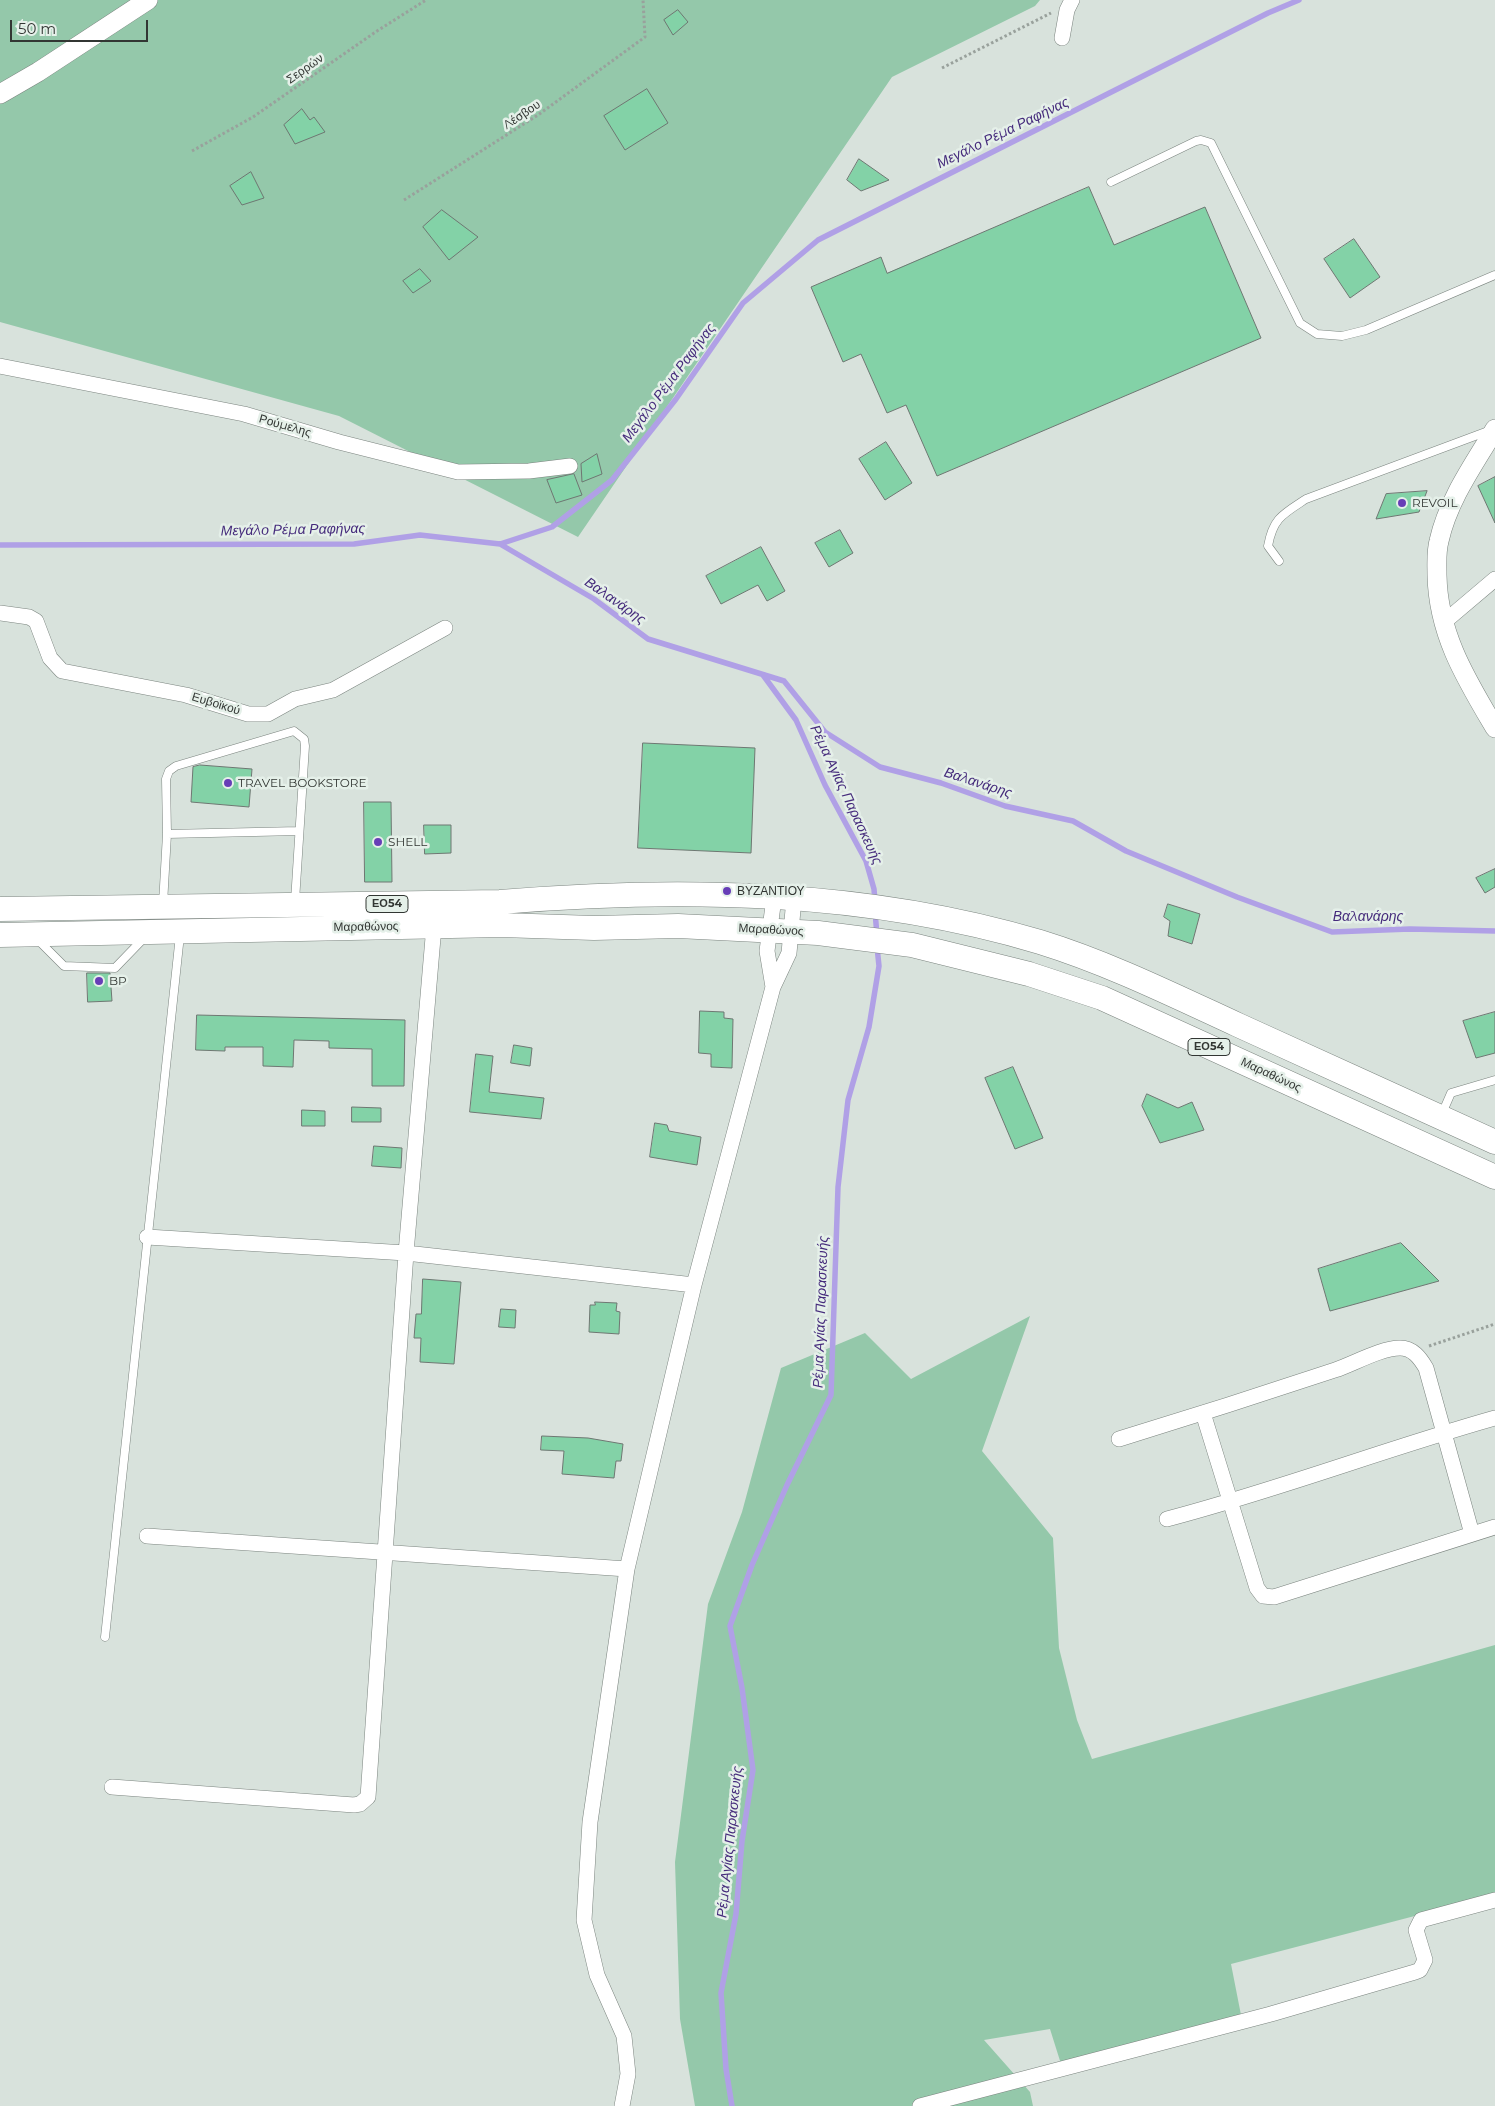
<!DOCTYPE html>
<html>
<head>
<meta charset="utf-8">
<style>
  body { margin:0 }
  #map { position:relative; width:1495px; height:2106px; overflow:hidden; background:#d8e2dc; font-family:Montserrat,sans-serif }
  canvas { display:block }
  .scale { position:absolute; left:10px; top:20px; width:138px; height:22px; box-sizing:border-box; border:2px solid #323633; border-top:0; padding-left:6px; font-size:15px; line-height:18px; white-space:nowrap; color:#323633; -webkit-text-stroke:4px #e5f0e9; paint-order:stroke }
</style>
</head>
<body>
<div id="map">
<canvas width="1495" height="2106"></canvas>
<div class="scale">50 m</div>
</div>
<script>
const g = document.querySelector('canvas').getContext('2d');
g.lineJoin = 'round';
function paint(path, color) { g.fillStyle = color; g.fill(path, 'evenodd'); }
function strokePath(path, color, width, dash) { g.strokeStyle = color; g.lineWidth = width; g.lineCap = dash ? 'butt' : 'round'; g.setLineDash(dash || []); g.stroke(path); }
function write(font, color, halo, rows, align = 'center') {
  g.font = font + ' Montserrat,sans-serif'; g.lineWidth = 5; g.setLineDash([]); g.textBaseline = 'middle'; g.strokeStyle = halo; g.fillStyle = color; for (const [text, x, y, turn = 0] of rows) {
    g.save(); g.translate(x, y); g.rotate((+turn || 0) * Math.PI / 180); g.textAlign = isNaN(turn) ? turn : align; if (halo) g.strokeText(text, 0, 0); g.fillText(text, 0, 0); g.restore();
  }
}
paint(new Path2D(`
  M0 0H1040L1035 6 892 77 578 537 339 416 0 322Z
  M1030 1316 982 1451 1053 1538 1059 1648 1077 1720 1092 1759 1495 1645V1895L1231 1964 1241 2015 1061 2064 1050 2029 984 2040 1030 2092 1033 2106H695L680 2019 675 1862 708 1604 742 1512 781 1368 865 1333 911 1379Z`), '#94c8aa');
strokePath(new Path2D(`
  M500 544 594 599 648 639 784 681 825 732 880 767 941 783 1005 806 1073 821 1126 851 1237 897 1332 932 1410 929 1495 931
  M0 545 354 544 420 535 500 544 552 527 612 480 676 399 743 303 818 240 1268 13 1299 0
  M763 675 796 720 825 785 866 861 874 889 875 902
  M875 912 877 935
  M732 2106 726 2069 721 1993 736 1914 742 1841 753 1770 742 1688 730 1626 752 1565 787 1485 831 1395 838 1187 848 1100 869 1027 879 966 877 947`), '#b0a0e6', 5.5);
const building = new Path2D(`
  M678 10 688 22 673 35 664 20Z
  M647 89 668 123 625 150 604 116Z
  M302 109 310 120 314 117 325 132 295 144 284 125Z
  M859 159 889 180 861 191 847 180Z
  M251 172 264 198 242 205 230 186Z
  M1089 187 1114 245 1205 207 1261 338 937 476 906 405 887 413 861 354 843 362 811 287 881 257 887 273Z
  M442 210 478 237 449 260 423 227Z
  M1354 239 1380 277 1350 298 1324 259Z
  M420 269 431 281 413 293 403 281Z
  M886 442 912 483 885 500 859 459Z
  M597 454 602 474 582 482 581 464Z
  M574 474 582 495 556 503 547 480Z
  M1495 477V523L1478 486Z
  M1427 491 1419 512 1376 519 1386 494Z
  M840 530 853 553 829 567 815 543Z
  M761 547 785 591 767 601 758 585 721 604 706 576Z
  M643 743 755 748 751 853 638 848Z
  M200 765 252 769 249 807 191 802 193 767Z
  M364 802H391L392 882H365Z
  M424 825H451V853L425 854Z
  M1495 869V887L1485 893 1476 878Z
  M1168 904 1200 914 1192 944 1168 936 1170 921 1164 917Z
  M87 973H110L112 1001 88 1002Z
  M700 1011 724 1012V1018L733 1019 732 1068 711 1067V1054L699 1053Z
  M1495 1012V1053L1476 1058 1463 1021Z
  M197 1015 405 1020 404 1086H372V1049L329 1048V1041L294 1040 293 1067 263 1066V1047H225V1051L196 1050Z
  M514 1045 532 1048 530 1066 511 1063Z
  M476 1054 493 1056 489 1092 544 1098 541 1119 470 1112Z
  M1013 1067 1043 1138 1015 1149 985 1078Z
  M1147 1094 1178 1108 1192 1102 1204 1130 1160 1143 1142 1106Z
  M352 1107 381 1108V1122H352Z
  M302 1110 325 1111V1126H302Z
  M655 1123 667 1125 669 1131 701 1137 697 1165 650 1157Z
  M374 1146 402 1148 401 1168 372 1166Z
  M1401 1243 1439 1281 1330 1311 1318 1269Z
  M423 1279 461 1282 454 1364 420 1362 421 1338H414L416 1314H421Z
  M595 1302 617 1303 616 1311 620 1312 619 1334 589 1332 590 1305H595Z
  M501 1309 516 1310 515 1328 499 1327Z
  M542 1436 588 1438 623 1444 621 1461H616L614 1478 562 1474 564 1451 541 1450Z`);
paint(building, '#83d2a7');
strokePath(building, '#6e7772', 1);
const service = new Path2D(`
  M1111 182 1196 141 1201 140 1211 143 1300 323 1317 334 1342 336 1366 330 1495 275
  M1279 561 1268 546C1273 518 1283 514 1306 499L1491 430
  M167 834 299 831
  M163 904 167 834 166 779 169 771 176 766 294 731 304 739 305 746 295 901
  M38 940 64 966 115 968 145 937
  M1441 1116 1451 1093 1495 1080
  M105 1637 180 935`);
const minor = new Path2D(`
  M1062 38 1067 10 1072 0
  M0 366 244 414 339 442 458 472 529 471 570 466
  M0 613 29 617 36 621 50 658 62 671 186 695 248 714H268L295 699 333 690 445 628
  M1443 623 1495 579
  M773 987 767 951 774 898
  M147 1237 406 1253 694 1285
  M1203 1413 1257 1588 1263 1596 1274 1597 1495 1527
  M1119 1439C1191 1417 1263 1394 1335 1370 1353 1364 1381 1348 1400 1348 1413 1348 1420 1358 1426 1368L1472 1534
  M1167 1519C1278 1490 1385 1449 1495 1418
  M147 1536 627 1569
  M112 1787 354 1805 360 1804 368 1797 406 1253 434 926
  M622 2106 628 2074 624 2036 597 1975 584 1920 590 1822 627 1569 694 1285 773 987 789 953 794 899
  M920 2106 1271 2014 1415 1972 1420 1970 1425 1960 1416 1930 1421 1920 1495 1900`);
const tertiary = new Path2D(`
  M0 94 38 72 148 0
  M1495 429C1474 464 1448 500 1439 541 1436 552 1437 563 1437 575 1438 634 1466 679 1495 728`);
const primary = new Path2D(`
  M0 909 500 902C680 887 866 890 1040 942 1108 963 1173 995 1238 1025 1324 1064 1409 1103 1495 1142
  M0 935 501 925 594 928 678 926 818 933 912 945 1029 974 1102 998 1495 1177`);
strokePath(service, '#7b847f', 9);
strokePath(minor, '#7b847f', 16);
strokePath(tertiary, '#7b847f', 20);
strokePath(primary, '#7b847f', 25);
strokePath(new Path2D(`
  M942 68 1051 13
  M192 151 253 117 377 31 426 0
  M404 200 538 115 645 37 643 0
  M1429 1346 1495 1324`), '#99a19c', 3, [2.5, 2.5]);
strokePath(service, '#fff', 8);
strokePath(minor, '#fff', 15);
strokePath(tertiary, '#fff', 19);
strokePath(primary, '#fff', 24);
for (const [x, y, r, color] of [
  [1402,503,5,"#673eb7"],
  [228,783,5,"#673eb7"],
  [378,842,5,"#673eb7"],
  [727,891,5,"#673eb7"],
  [99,981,5,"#673eb7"]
]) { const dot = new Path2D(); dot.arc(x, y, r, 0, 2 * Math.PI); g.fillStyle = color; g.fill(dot); strokePath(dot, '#e5f0e9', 2); }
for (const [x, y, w] of [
  [387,904,42],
  [1209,1047,42]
]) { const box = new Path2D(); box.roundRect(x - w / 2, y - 8.5, w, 17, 4); g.fillStyle = '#e5f0e9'; g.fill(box); strokePath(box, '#323633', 1); }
write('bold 11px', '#323633', null, [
  ["ΕΟ54",387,904],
  ["ΕΟ54",1209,1047]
]);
write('12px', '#323633', '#e5f0e9', [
  ["Σερρών",305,69,-35],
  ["Λέσβου",522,115,-34],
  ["Ρούμελης",285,426,16],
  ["Ευβοϊκού",216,704,17],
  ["Μαραθώνος",366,927,-1],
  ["Μαραθώνος",771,930,3],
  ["Μαραθώνος",1271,1075,25]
]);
write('12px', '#323633', '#e5f0e9', [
  ["REVOIL",1412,503],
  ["TRAVEL BOOKSTORE",238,783],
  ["SHELL",388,842],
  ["ΒΥΖΑΝΤΙΟΥ",737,891],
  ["BP",109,981]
], 'left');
write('italic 14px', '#462c7c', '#e5f0e9', [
  ["Μεγάλο Ρέμα Ραφήνας",1003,133,-26],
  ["Μεγάλο Ρέμα Ραφήνας",669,383,-53],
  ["Μεγάλο Ρέμα Ραφήνας",293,530,-1],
  ["Βαλανάρης",615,601,35],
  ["Βαλανάρης",978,783,18],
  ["Ρέμα Αγίας Παρασκευής",846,795,65],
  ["Βαλανάρης",1368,917],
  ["Ρέμα Αγίας Παρασκευής",821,1312,-88],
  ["Ρέμα Αγίας Παρασκευής",730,1842,-84]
]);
</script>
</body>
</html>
